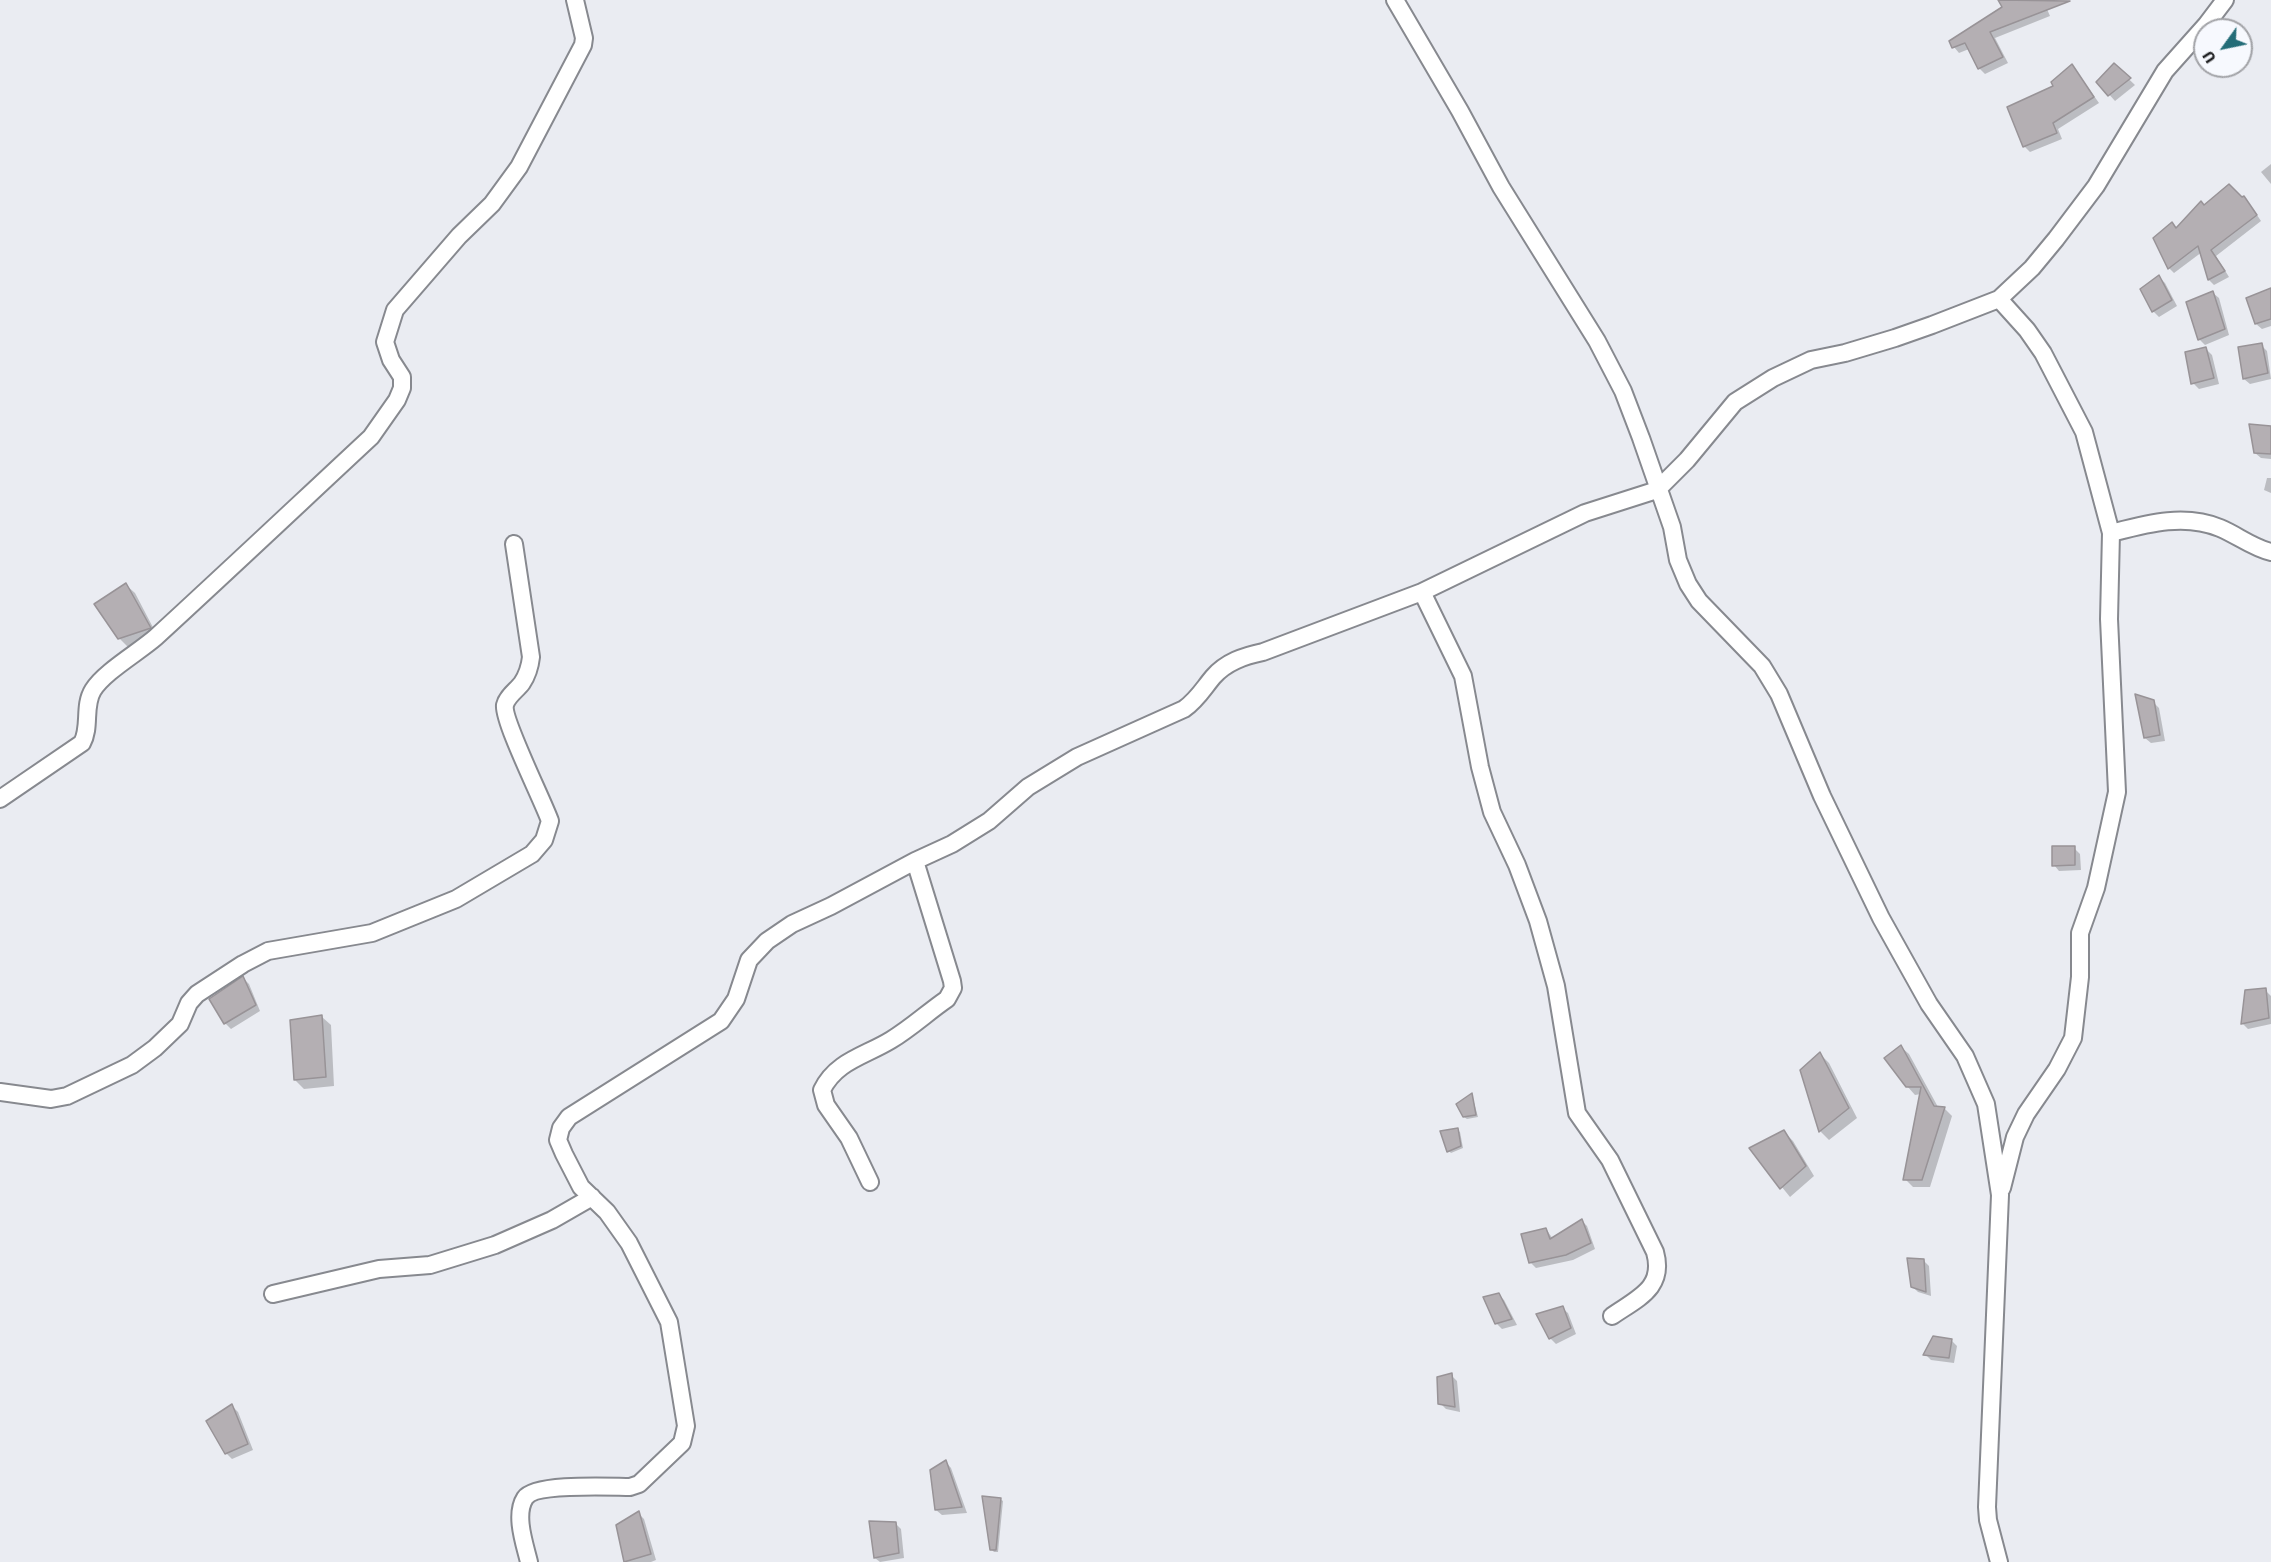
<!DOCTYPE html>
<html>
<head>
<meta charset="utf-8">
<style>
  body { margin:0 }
  #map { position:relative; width:2271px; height:1562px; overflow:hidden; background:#eaecf2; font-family:"Fira Sans",sans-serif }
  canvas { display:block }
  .north { position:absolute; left:2193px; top:18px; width:60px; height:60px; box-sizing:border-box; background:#f7f9fe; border:2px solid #a2a3a7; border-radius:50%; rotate:237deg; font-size:16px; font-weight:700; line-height:24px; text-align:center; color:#222325 }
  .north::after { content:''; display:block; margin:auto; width:21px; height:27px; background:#246d78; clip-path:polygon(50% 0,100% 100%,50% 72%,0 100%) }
</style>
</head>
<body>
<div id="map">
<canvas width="2271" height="1562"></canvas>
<div class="north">U</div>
</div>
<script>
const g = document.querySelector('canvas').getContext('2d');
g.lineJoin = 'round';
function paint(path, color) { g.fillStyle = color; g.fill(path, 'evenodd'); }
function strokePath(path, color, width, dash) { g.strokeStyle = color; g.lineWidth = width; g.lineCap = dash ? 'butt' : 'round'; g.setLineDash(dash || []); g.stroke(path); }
paint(new Path2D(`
  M2007 0H2043L2050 16 1995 38 2008 63 1985 74 1979 68 1969 49 1959 53 1954 47 2004 7 2002 3Z
  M2114 65 2135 85 2115 101 2098 82Z
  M2077 72 2099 103 2058 129 2062 139 2030 152 2024 146 2009 107 2055 87Z
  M2271 164V184L2261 172Z
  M2249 203 2261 221 2216 256 2229 277 2214 285 2209 280 2202 252 2174 273 2169 268 2172 224 2177 229Z
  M2159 277 2165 283 2177 306 2159 317 2153 311Z
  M2271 290V326L2262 329 2256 324Z
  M2213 293 2219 298 2229 335 2205 345 2199 339Z
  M2261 345 2267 351 2271 379 2250 384 2244 379 2240 349Z
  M2206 349 2212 355 2219 384 2199 389 2193 383Z
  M2271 428V459L2261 458 2255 453Z
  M2267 478H2271V493L2264 490Z
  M126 585 135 593 158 637 128 647 119 638Z
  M2153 702 2159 708 2165 741 2151 743 2145 738Z
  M2074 848 2080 854 2081 870 2059 871 2054 865Z
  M243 978 249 984 260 1011 231 1029 225 1023Z
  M2265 990 2271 996V1024L2248 1029 2242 1023Z
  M322 1017 331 1025 334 1086 304 1089 295 1080Z
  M1901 1047 1909 1054 1938 1107 1944 1108 1952 1116 1930 1187H1913L1905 1179 1921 1094 1915 1095 1907 1086Z
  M1820 1054 1829 1063 1857 1118 1829 1140 1821 1132 1801 1070Z
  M1472 1095 1478 1117 1467 1119 1464 1117Z
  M1457 1130 1460 1132 1463 1148 1451 1153 1449 1151Z
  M1784 1132 1793 1141 1814 1176 1790 1197 1751 1149Z
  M1582 1221 1587 1226 1595 1249 1573 1260 1536 1268 1531 1263 1546 1229 1553 1239Z
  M1923 1260 1929 1266 1931 1296 1918 1292 1912 1286Z
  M1498 1294 1504 1300 1517 1325 1502 1329 1496 1323Z
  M1562 1308 1568 1313 1576 1334 1556 1344 1550 1338Z
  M1952 1341 1957 1346 1954 1363 1931 1360 1925 1354Z
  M1451 1375 1457 1381 1460 1412 1446 1409 1440 1403Z
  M232 1406 238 1412 253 1450 232 1459 226 1453Z
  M946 1462 951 1468 967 1513 942 1515 936 1510Z
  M1000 1499 1003 1501 998 1552H994L992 1550Z
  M638 1513 644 1519 656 1560 651 1562H625L618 1526Z
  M871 1522 895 1523 901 1529 904 1558 880 1562 875 1558Z`), '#0003');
const building = new Path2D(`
  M1998 0 2070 1 1990 32 2003 57 1978 69 1965 43 1952 48 1949 41 2002 7Z
  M2114 63 2131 78 2108 96 2096 82Z
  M2072 64 2094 97 2053 123 2057 133 2023 147 2007 107 2053 86 2051 82Z
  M2229 184 2242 197 2244 196 2257 215 2211 250 2225 271 2208 280 2198 246 2168 269 2153 238 2172 222 2176 228 2201 201 2204 205Z
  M2159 275 2172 300 2152 312 2140 289Z
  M2271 288V319L2255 324 2246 298Z
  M2213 291 2225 329 2198 340 2186 302Z
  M2262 343 2268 373 2243 379 2238 347Z
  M2206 347 2214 378 2191 384 2185 352Z
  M2249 424 2271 426V454L2254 453Z
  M126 583 151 628 118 639 94 604Z
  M2135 694 2154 700 2160 735 2144 738Z
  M2052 846H2075V865L2052 866Z
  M243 976 256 1005 224 1024 209 999Z
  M2266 988 2269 1018 2241 1024 2245 990Z
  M322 1015 326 1077 294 1080 290 1020Z
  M1901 1045 1934 1106 1945 1107 1922 1180H1903L1921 1087H1906L1884 1058Z
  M1820 1052 1849 1108 1819 1132 1800 1070Z
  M1472 1093 1476 1115 1463 1117 1456 1104Z
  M1458 1128 1461 1146 1447 1152 1440 1131Z
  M1784 1130 1806 1166 1780 1189 1749 1148Z
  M1582 1219 1591 1243 1566 1255 1529 1263 1521 1234 1546 1228 1550 1239Z
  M1907 1258 1924 1259 1926 1292 1911 1287Z
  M1499 1293 1512 1319 1495 1324 1483 1297Z
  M1563 1306 1571 1328 1549 1339 1536 1314Z
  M1933 1336 1952 1339 1949 1358 1923 1355Z
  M1452 1373 1455 1407 1438 1404 1437 1377Z
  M232 1404 248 1444 225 1454 206 1421Z
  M946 1460 962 1507 935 1510 930 1470Z
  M982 1496 1001 1498 996 1550H990Z
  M639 1511 651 1554 624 1562 616 1525Z
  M869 1521 896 1522 899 1553 874 1558Z`);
paint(building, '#b4afb3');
strokePath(building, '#989397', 1.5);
const minor = new Path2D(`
  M1395 0 1460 111 1501 187 1597 341 1623 391 1641 438 1672 527 1678 560 1688 584 1699 601 1762 666 1779 694 1822 796 1881 918 1929 1004 1965 1056 1986 1104 2000 1195 1987 1507 1988 1520 1999 1562
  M1999 299 2027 330 2043 353 2084 432 2111 533 2109 619 2117 792 2096 888 2080 933V977L2073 1038 2057 1069 2026 1114 2015 1137 2002 1188
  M2111 533C2146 524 2184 513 2220 528 2237 535 2253 548 2271 552
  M1422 592 1463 676 1480 767 1492 812 1517 865 1538 921 1556 986 1577 1113 1610 1160 1655 1252C1665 1288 1638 1298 1612 1316
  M0 799 82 743C91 727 83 706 93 690 104 672 139 652 156 637 228 571 299 504 371 437L397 400 402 388V377L391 360 385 342 395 310 459 236 492 204 519 167 583 45 584 38 575 0
  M0 1092 51 1099 67 1096 132 1065 155 1048 180 1024 189 1003 197 994 243 964 268 951 372 933 456 899 532 854 544 840 550 821C543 801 502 719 505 705 507 696 517 690 522 683 528 674 530 666 531 657L514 544
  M870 1182 849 1138 826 1105 822 1090C836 1061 865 1056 891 1040 911 1028 928 1012 947 999L953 988 952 981 915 861
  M273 1294 379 1269 430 1265 495 1245 552 1220 592 1197
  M529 1562C525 1545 514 1515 525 1498 535 1483 611 1487 630 1487L639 1484 682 1443 686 1426 669 1322 629 1243 607 1212 581 1187 564 1154 558 1140 561 1128 569 1117 721 1021 736 999 749 960 767 941 792 924 831 906 915 861 952 844 989 821 1028 787 1077 757 1184 709C1197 700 1203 689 1213 677 1226 662 1244 656 1263 652L1422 592 1585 513 1657 490 1687 460 1735 402 1773 378 1811 360 1845 353 1895 338 1932 325 1999 299 2032 268 2056 239 2096 186 2165 71 2206 25 2225 0`);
strokePath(minor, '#87898f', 20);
strokePath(minor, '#fff', 16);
</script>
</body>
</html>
